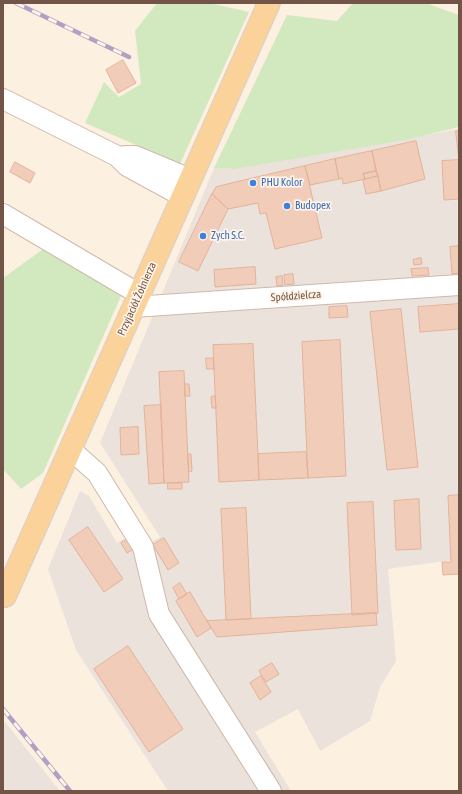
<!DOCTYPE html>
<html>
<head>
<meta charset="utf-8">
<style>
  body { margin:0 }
  #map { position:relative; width:462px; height:794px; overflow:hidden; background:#fcf0e1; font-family:"Asap Condensed",sans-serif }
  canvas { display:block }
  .frame { position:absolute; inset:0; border:4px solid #735548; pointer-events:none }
</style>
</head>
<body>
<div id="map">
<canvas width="462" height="794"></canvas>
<div class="frame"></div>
</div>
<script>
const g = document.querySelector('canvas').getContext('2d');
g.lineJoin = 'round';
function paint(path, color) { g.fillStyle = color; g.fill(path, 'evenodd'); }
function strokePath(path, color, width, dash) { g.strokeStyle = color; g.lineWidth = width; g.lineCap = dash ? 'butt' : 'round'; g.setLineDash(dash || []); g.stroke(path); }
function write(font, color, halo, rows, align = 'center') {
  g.font = font + ' "Asap Condensed",sans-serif'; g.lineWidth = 3.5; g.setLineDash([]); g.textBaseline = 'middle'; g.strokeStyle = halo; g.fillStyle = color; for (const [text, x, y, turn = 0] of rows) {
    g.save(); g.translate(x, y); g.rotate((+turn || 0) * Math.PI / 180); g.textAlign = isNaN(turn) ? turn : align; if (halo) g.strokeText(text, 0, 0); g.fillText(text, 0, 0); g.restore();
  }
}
paint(new Path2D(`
  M459 129V559L388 569 396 661 380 687 370 721 320 751 298 709 255 732 291 791H168L76 650 48 569 80 491 89 496 117 543 128 536 137 551 160 537 100 443 214 168 231 169Z
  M5 722 60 791H3V723Z`), '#ebe2dc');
paint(new Path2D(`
  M157 3H209L249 12 180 164 85 123 104 82 119 97 141 84 135 31Z
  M353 3H426L459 15V127L405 140 234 169 214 168 287 15 337 21Z
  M46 247 121 296 43 473 21 489 3 469V278Z`), '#d2e9c0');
const building = new Path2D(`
  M123 60 136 83 118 93 106 70Z
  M456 131H459V169V160Z
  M416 141 425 179 381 191 372 151Z
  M372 151 376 171 363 174 365 179 343 184 342 178 339 179 335 159Z
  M335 159 339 179 310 185 305 166Z
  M459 160V199L444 200 442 161Z
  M15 162 35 173 30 183 10 172Z
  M305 166 322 238 275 249 266 213 260 214 258 203 228 209 212 194 216 187Z
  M376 171 378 176 365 179 363 174Z
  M378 176 381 191 366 194 363 180Z
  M212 194 228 209 198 271 179 262Z
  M459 246V273L452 274 450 247Z
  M421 258 422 264 414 265 413 260Z
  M255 267 256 284 215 287 214 270Z
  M428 268 429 275 412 276 411 269Z
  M293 274 294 284 285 285 284 275Z
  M282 276 283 285 277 286 276 277Z
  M459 304V329L420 332 418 307Z
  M347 306 348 317 329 318V307Z
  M401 309 418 467 387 470 370 312Z
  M340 340 346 476 308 478 302 342Z
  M253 344 259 480 219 482 213 345Z
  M206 358H213L214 369H207Z
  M184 371 189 482 164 483 159 372Z
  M185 384H189L190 396H185Z
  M215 396 216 408H212L211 397Z
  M161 405 164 483 149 484 144 406Z
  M138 427 139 454 121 455 120 428Z
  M306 452 308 478 259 480 258 454Z
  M188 454H191L192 471 189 472Z
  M168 483H182V489H168Z
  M459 495V574L443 575 442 562H451L448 496Z
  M419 499 421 549 396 550 394 501Z
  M373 502 378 613 352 615 347 503Z
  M246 508 251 619 226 620 221 509Z
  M88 527 123 579 104 592 69 540Z
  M164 538 179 563 168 570 153 545Z
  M128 539 134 549 127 553 121 543Z
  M180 583 187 594 179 599 173 588Z
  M190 592 211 628 197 637 176 601Z
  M376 613 377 625 217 637 207 621Z
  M128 646 183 729 149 752 94 669Z
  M272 663 279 674 266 682 259 671Z
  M261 676 271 692 260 700 250 683Z`);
paint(building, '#f1cdb9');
strokePath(building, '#e4b299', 1);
const minor = new Path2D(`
  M3 99 117 156 127 166 182 196
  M125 156H135L190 179
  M3 214 139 294
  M133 307 459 285
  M70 449 97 473 143 547 159 614 271 791`);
const major = new Path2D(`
  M5 596 269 3`);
strokePath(minor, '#cfb9ab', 22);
strokePath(major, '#d8cfcc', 24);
strokePath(minor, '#fff', 20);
strokePath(major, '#fbd299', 22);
const rail = new Path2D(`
  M16 3 129 57
  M3 709 70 791`);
strokePath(rail, '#b2a0c4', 4.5);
strokePath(rail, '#fff4e7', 3, [9]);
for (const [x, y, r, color] of [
  [253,183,4,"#3f7fe0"],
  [287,206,4,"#3f7fe0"],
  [203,236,4,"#3f7fe0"]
]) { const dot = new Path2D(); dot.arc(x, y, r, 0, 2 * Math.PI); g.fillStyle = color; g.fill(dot); strokePath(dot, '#fff4e7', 1.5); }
write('11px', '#366cbe', '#fff4e7', [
  ["PHU Kolor",261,183],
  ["Budopex",295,206],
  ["Zych S.C.",211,236]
], 'left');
write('11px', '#735548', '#fff4e7', [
  ["Spółdzielcza",296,296,-4],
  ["Przyjaciół Żołnierza",137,299,-66]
]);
</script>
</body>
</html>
